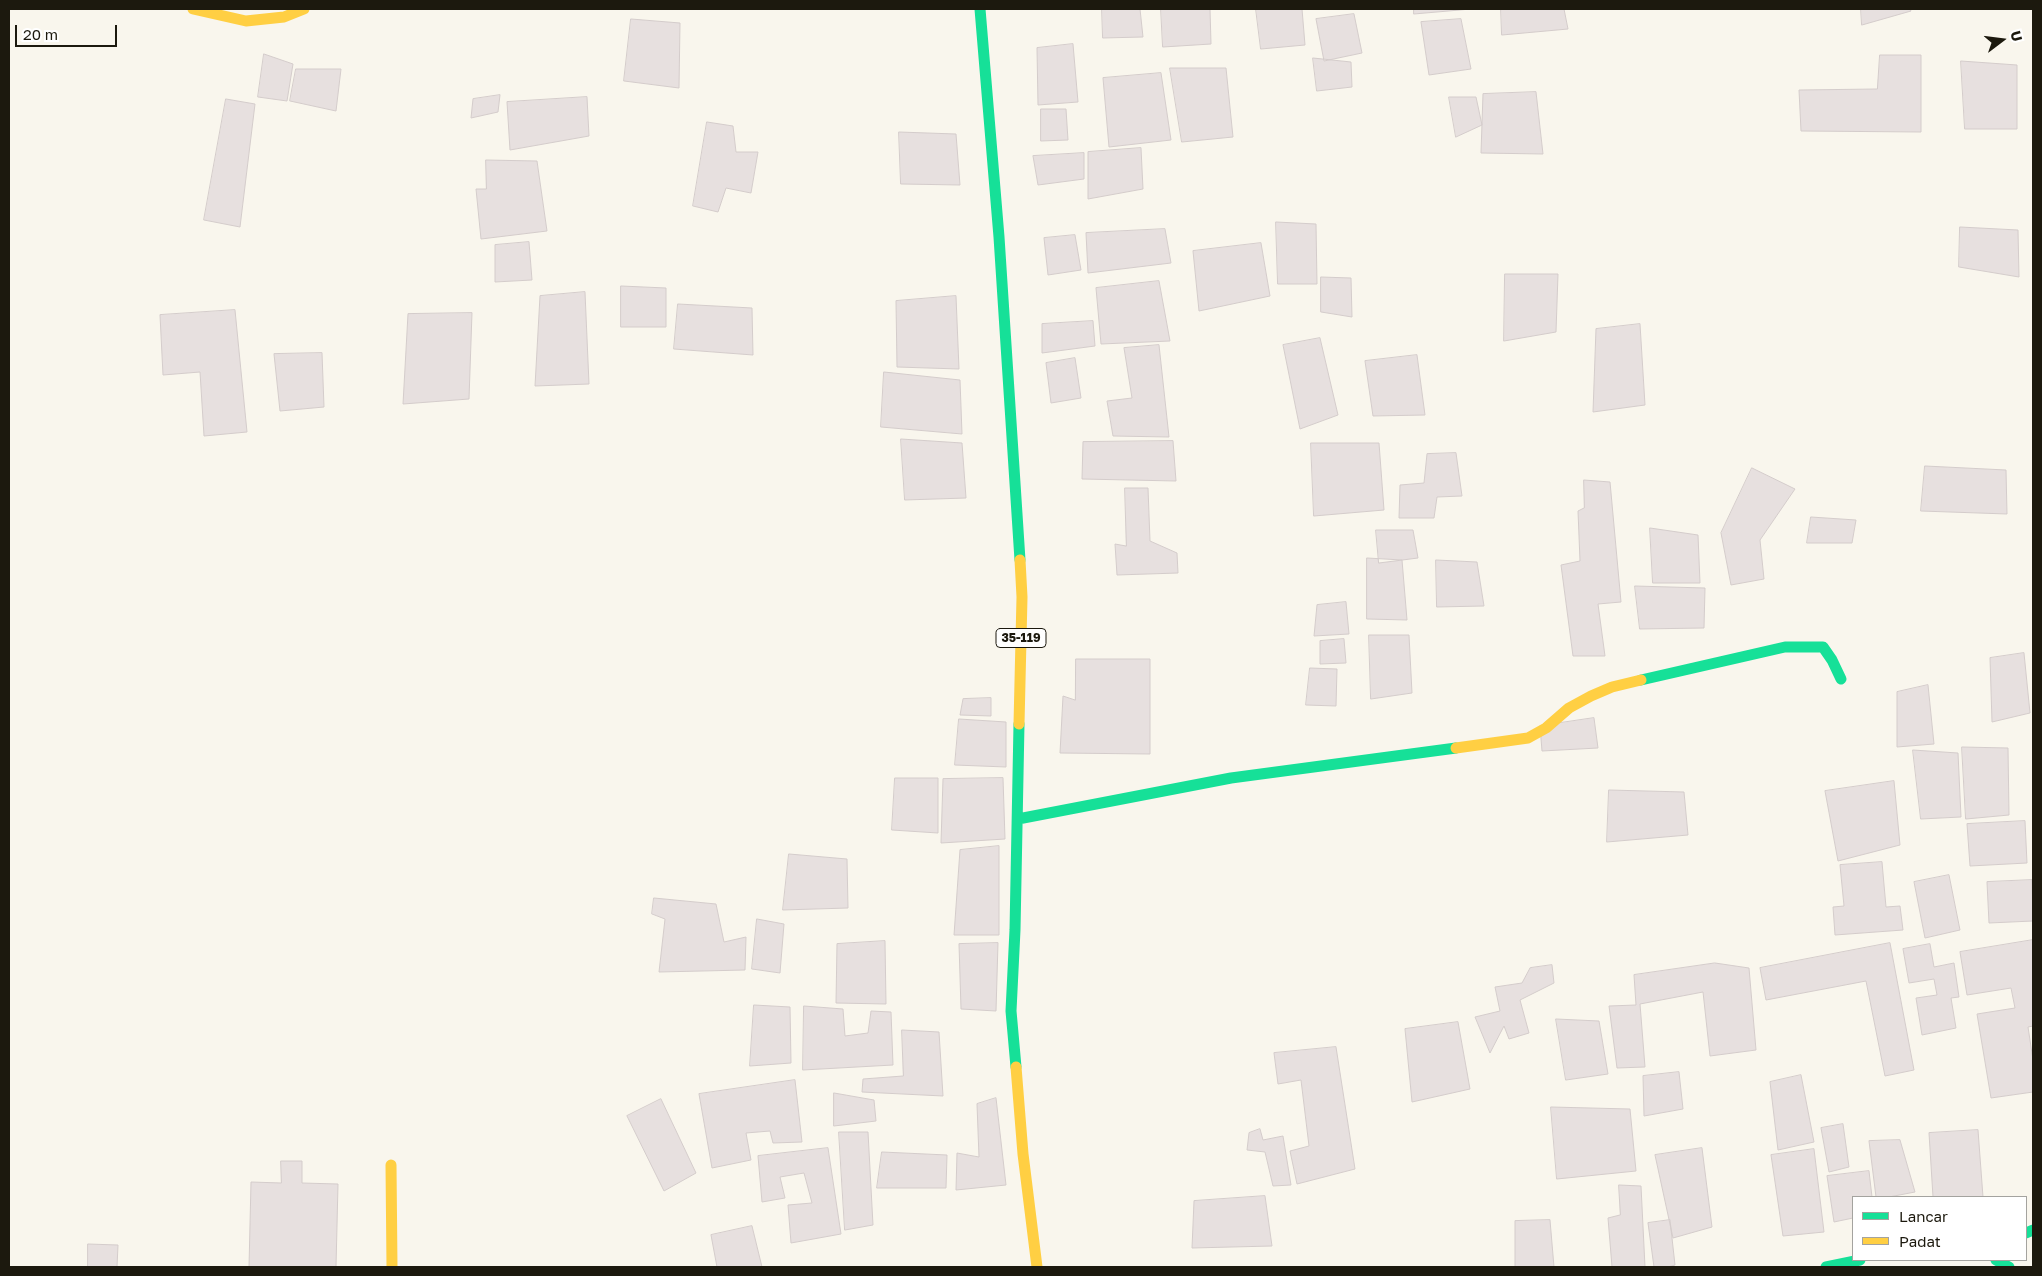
<!DOCTYPE html>
<html>
<head>
<meta charset="utf-8">
<style>
  body { margin:0 }
  #map { position:relative; width:2042px; height:1276px; overflow:hidden; background:#f9f6ed; font-family:"Golos Text",sans-serif }
  canvas { display:block }
  .frame { position:absolute; inset:0; border:10px solid #1c190e; pointer-events:none }
  .legend { position:absolute; left:1852px; top:1196px; width:175px; height:65px; box-sizing:border-box; background:#fff; border:1px solid #a4a39f; margin:0; padding:6px 9px; list-style:none; font-size:15px; color:#1c190e }
  .legend li { display:flex; align-items:center; gap:10px; height:25px }
  .legend b { width:25px; border:1px solid #a4a39f }
  .north { position:absolute; left:1977px; top:15px; width:50px; height:50px; -webkit-text-stroke:4px #fff; paint-order:stroke; rotate:75deg; font-size:14px; font-weight:700; line-height:20px; text-align:center; color:#1c190e }
  .north::after { content:''; display:block; margin:auto; width:18px; height:22px; background:#1c190e; clip-path:polygon(50% 0,100% 100%,50% 72%,0 100%) }
  .scale { position:absolute; left:15px; top:25px; width:102px; height:22px; box-sizing:border-box; border:2px solid #1c190e; border-top:0; padding-left:6px; font-size:15px; line-height:18px; white-space:nowrap; color:#1c190e; -webkit-text-stroke:4px #fff; paint-order:stroke }
</style>
</head>
<body>
<div id="map">
<canvas width="2042" height="1276"></canvas>
<div class="frame"></div>
<ul class="legend">
<li><b style="height:6px;background:#16e098"></b>Lancar</li>
<li><b style="height:6px;background:#ffcf43"></b>Padat</li>
</ul>
<div class="north">U</div>
<div class="scale">20 m</div>
</div>
<script>
const g = document.querySelector('canvas').getContext('2d');
g.lineJoin = 'round';
function paint(path, color) { g.fillStyle = color; g.fill(path, 'evenodd'); }
function strokePath(path, color, width, dash) { g.strokeStyle = color; g.lineWidth = width; g.lineCap = dash ? 'butt' : 'round'; g.setLineDash(dash || []); g.stroke(path); }
function write(font, color, halo, rows, align = 'center') {
  g.font = font + ' "Golos Text",sans-serif'; g.lineWidth = 5; g.setLineDash([]); g.textBaseline = 'middle'; g.strokeStyle = halo; g.fillStyle = color; for (const [text, x, y, turn = 0] of rows) {
    g.save(); g.translate(x, y); g.rotate((+turn || 0) * Math.PI / 180); g.textAlign = isNaN(turn) ? turn : align; if (halo) g.strokeText(text, 0, 0); g.fillText(text, 0, 0); g.restore();
  }
}
const building = new Path2D(`
  M1102 9H1140L1143 37 1103 38Z
  M1161 9H1210L1211 44 1163 47Z
  M1256 9H1302L1305 45 1261 49Z
  M1414 9H1471L1414 14Z
  M1501 9H1564L1568 29 1502 35Z
  M1861 9H1910L1911 11 1862 25Z
  M1354 14 1362 53 1324 61 1316 19Z
  M631 19 680 23 679 88 624 81Z
  M1461 19 1471 69 1429 75 1421 22Z
  M1073 44 1078 102 1038 105 1037 48Z
  M264 54 293 64 287 101 258 97Z
  M1880 55H1921V132L1801 131 1799 90 1877 89Z
  M1313 58 1351 62 1352 87 1317 91Z
  M1961 61 2017 65V129H1965Z
  M1170 68H1226L1233 137 1182 142Z
  M296 69H341L336 111 290 101Z
  M1161 73 1171 140 1109 147 1103 78Z
  M1536 92 1543 154 1481 153 1483 94Z
  M500 95 498 112 471 118 473 99Z
  M587 97 589 136 510 150 507 102Z
  M1449 97H1476L1482 125 1456 137Z
  M226 99 255 104 240 227 204 220Z
  M1041 109H1066L1068 140 1041 141Z
  M707 122 733 126 736 152H758L751 193 726 188 718 212 693 206Z
  M899 132 956 134 960 185 901 184Z
  M1141 148 1143 189 1088 199V152Z
  M1084 153V179L1038 185 1033 156Z
  M486 160 537 161 547 231 481 239 476 189H486Z
  M1276 222 1316 224 1317 284H1278Z
  M1960 227 2018 230 2019 277 1959 267Z
  M1165 229 1171 263 1088 273 1086 233Z
  M1075 235 1081 270 1048 275 1044 238Z
  M529 242 532 280 495 282V245Z
  M1261 243 1270 296 1199 311 1193 251Z
  M1505 274H1558L1556 332 1504 341Z
  M1321 277 1351 278 1352 317 1321 312Z
  M1159 281 1170 341 1101 344 1096 288Z
  M621 286 666 288V327H621Z
  M585 292 589 384 535 386 540 296Z
  M956 296 959 369 897 367 896 301Z
  M678 304 752 308 753 355 674 349Z
  M235 310 247 432 204 436 200 372 163 375 160 315Z
  M472 313 469 399 403 404 408 314Z
  M1093 321 1095 346 1042 353V324Z
  M1640 324 1645 405 1593 412 1596 329Z
  M1320 338 1338 415 1300 429 1283 345Z
  M1159 345 1169 437 1113 436 1107 401 1132 398 1124 348Z
  M322 353 324 407 280 411 274 354Z
  M1417 355 1425 415 1373 416 1365 361Z
  M1075 358 1081 398 1051 403 1046 363Z
  M884 372 960 380 962 434 881 427Z
  M901 439 962 443 966 498 905 500Z
  M1173 441 1176 481 1082 479 1083 442Z
  M1311 443H1379L1384 510 1314 516Z
  M1456 453 1462 496 1437 497 1434 518H1399L1400 485 1424 483 1427 454Z
  M1925 466 2006 470 2007 514 1921 511Z
  M1752 468 1795 489 1760 540 1764 579 1731 585 1721 533Z
  M1584 480 1610 482 1621 602 1598 604 1605 656H1573L1561 565 1580 561 1578 511 1584 508Z
  M1125 488H1148L1150 541 1177 553 1178 573 1117 575 1115 544 1126 546Z
  M1811 517 1856 520 1852 543H1807Z
  M1650 528 1698 535 1700 583H1653Z
  M1376 530H1413L1418 558 1379 563Z
  M1367 558 1402 560 1407 620 1367 619Z
  M1436 560 1477 562 1484 606 1437 607Z
  M1635 586 1705 588 1704 628 1640 629Z
  M1346 602 1349 634 1314 636 1317 605Z
  M1369 635H1409L1412 693 1371 699Z
  M1344 639 1346 663 1320 664V641Z
  M2024 653 2030 713 1992 722 1990 658Z
  M1076 659H1150V754L1060 753 1063 696 1075 700Z
  M1310 668 1337 669 1336 706 1306 705Z
  M1928 685 1934 744 1897 747V692Z
  M991 698V716L960 715 963 699Z
  M1594 718 1598 748 1542 751 1540 726Z
  M959 719 1006 722V767L955 765Z
  M1962 747 2008 748 2009 815 1966 819Z
  M1913 750 1958 753 1961 817 1921 819Z
  M895 778H938V833L892 830Z
  M1003 778 1005 839 941 843 943 779Z
  M1894 781 1900 845 1838 861 1825 791Z
  M1609 790 1684 792 1688 835 1607 842Z
  M2025 821 2027 863 1970 866 1967 824Z
  M999 846V935H954L960 850Z
  M789 854 847 859 848 908 783 910Z
  M1882 862 1886 907 1900 906 1903 930 1835 935 1833 907 1844 906 1840 865Z
  M1949 875 1960 930 1925 938 1914 882Z
  M2032 880 2033 921 1989 923 1987 882Z
  M654 898 716 904 724 942 746 937 745 970 659 972 665 919 652 914Z
  M757 919 784 924 780 973 752 969Z
  M2033 940V1026L2028 1027 2033 1060V1092L1991 1098 1977 1014 2015 1008 2011 988 1967 995 1960 952Z
  M885 941 886 1004 836 1003 837 944Z
  M998 943 996 1011 961 1009 959 944Z
  M1890 943 1914 1070 1885 1076 1866 981 1766 1000 1760 968Z
  M1930 944 1934 967 1954 963 1959 997 1951 998 1956 1028 1922 1035 1916 998 1937 995 1934 979 1909 983 1903 949Z
  M1715 963 1749 968 1756 1050 1710 1056 1703 992 1640 1004 1645 1067 1617 1068 1609 1006 1636 1005 1634 975Z
  M1552 965 1554 983 1520 1000 1529 1033 1509 1039 1504 1026 1490 1053 1475 1017 1500 1011 1495 987 1522 983 1530 968Z
  M754 1005 790 1007 791 1063 750 1066Z
  M804 1006 843 1009 845 1036 868 1033 871 1011 891 1012 893 1065 803 1070Z
  M1556 1019 1599 1021 1608 1074 1566 1080Z
  M1458 1022 1470 1089 1412 1102 1405 1029Z
  M902 1030 939 1032 943 1096 862 1092 863 1079 903 1076Z
  M1336 1047 1355 1169 1297 1184 1290 1151 1309 1146 1301 1080 1278 1084 1274 1053Z
  M1679 1072 1683 1109 1644 1116 1643 1076Z
  M1801 1075 1814 1142 1778 1150 1770 1082Z
  M795 1080 802 1142 773 1143 770 1131 746 1133 751 1160 712 1168 699 1094Z
  M834 1093 874 1100 876 1121 834 1126Z
  M996 1098 1006 1185 956 1190 957 1153 979 1157 977 1104Z
  M661 1099 696 1173 664 1191 627 1116Z
  M1551 1107 1630 1109 1636 1171 1557 1179Z
  M1843 1124 1849 1167 1829 1172 1821 1128Z
  M1260 1129 1263 1140 1283 1136 1291 1185 1273 1186 1265 1152 1247 1150 1249 1133Z
  M1978 1130 1983 1197H1933L1929 1133Z
  M839 1132H868L873 1225 845 1230Z
  M1900 1140 1915 1192 1889 1197H1876L1869 1141Z
  M828 1148 841 1234 791 1243 788 1205 812 1203 804 1173 780 1177 785 1198 762 1202 758 1156Z
  M1702 1148 1712 1227 1673 1238 1655 1155Z
  M1814 1149 1824 1232 1783 1236 1771 1155Z
  M882 1152 947 1155 946 1188H877Z
  M281 1161H302V1183L338 1184 336 1267H249L251 1182 281 1183Z
  M1869 1171 1872 1197H1853V1218L1834 1222 1827 1176Z
  M1619 1185 1641 1186 1645 1267H1612L1608 1218 1620 1215Z
  M1265 1196 1272 1246 1192 1248 1194 1201Z
  M1550 1220 1554 1267H1515V1221Z
  M1670 1220 1675 1265 1668 1267H1654L1648 1223Z
  M752 1226 762 1267H717L711 1235Z
  M88 1244 118 1245 117 1267H88Z`);
paint(building, '#e7e0df');
strokePath(building, '#d4cccb', 1);
strokePath(new Path2D(`
  M980 9 999 237 1020 560
  M1641 680 1785 647H1823L1832 660 1841 679
  M1018 819 1231 778 1456 748
  M1016 1067 1011 1011 1015 930 1019 724
  M2026 1233 2033 1230
  M1996 1260 2009 1267
  M1826 1267 1860 1260`), '#16e098', 11);
strokePath(new Path2D(`
  M193 9 246 21 284 17 304 9
  M1019 724 1022 597 1020 560
  M1456 748 1528 738 1546 728 1569 708 1591 696 1612 687 1641 680
  M1016 1067 1023 1154 1037 1267
  M391 1165 392 1267`), '#ffcf43', 11);
for (const [x, y, w] of [
  [1021,638,50]
]) { const box = new Path2D(); box.roundRect(x - w / 2, y - 9.5, w, 19, 4); g.fillStyle = '#fff'; g.fill(box); strokePath(box, '#1c190e', 1); }
write('bold 12px', '#1c190e', null, [
  ["35-119",1021,638]
]);
</script>
</body>
</html>
